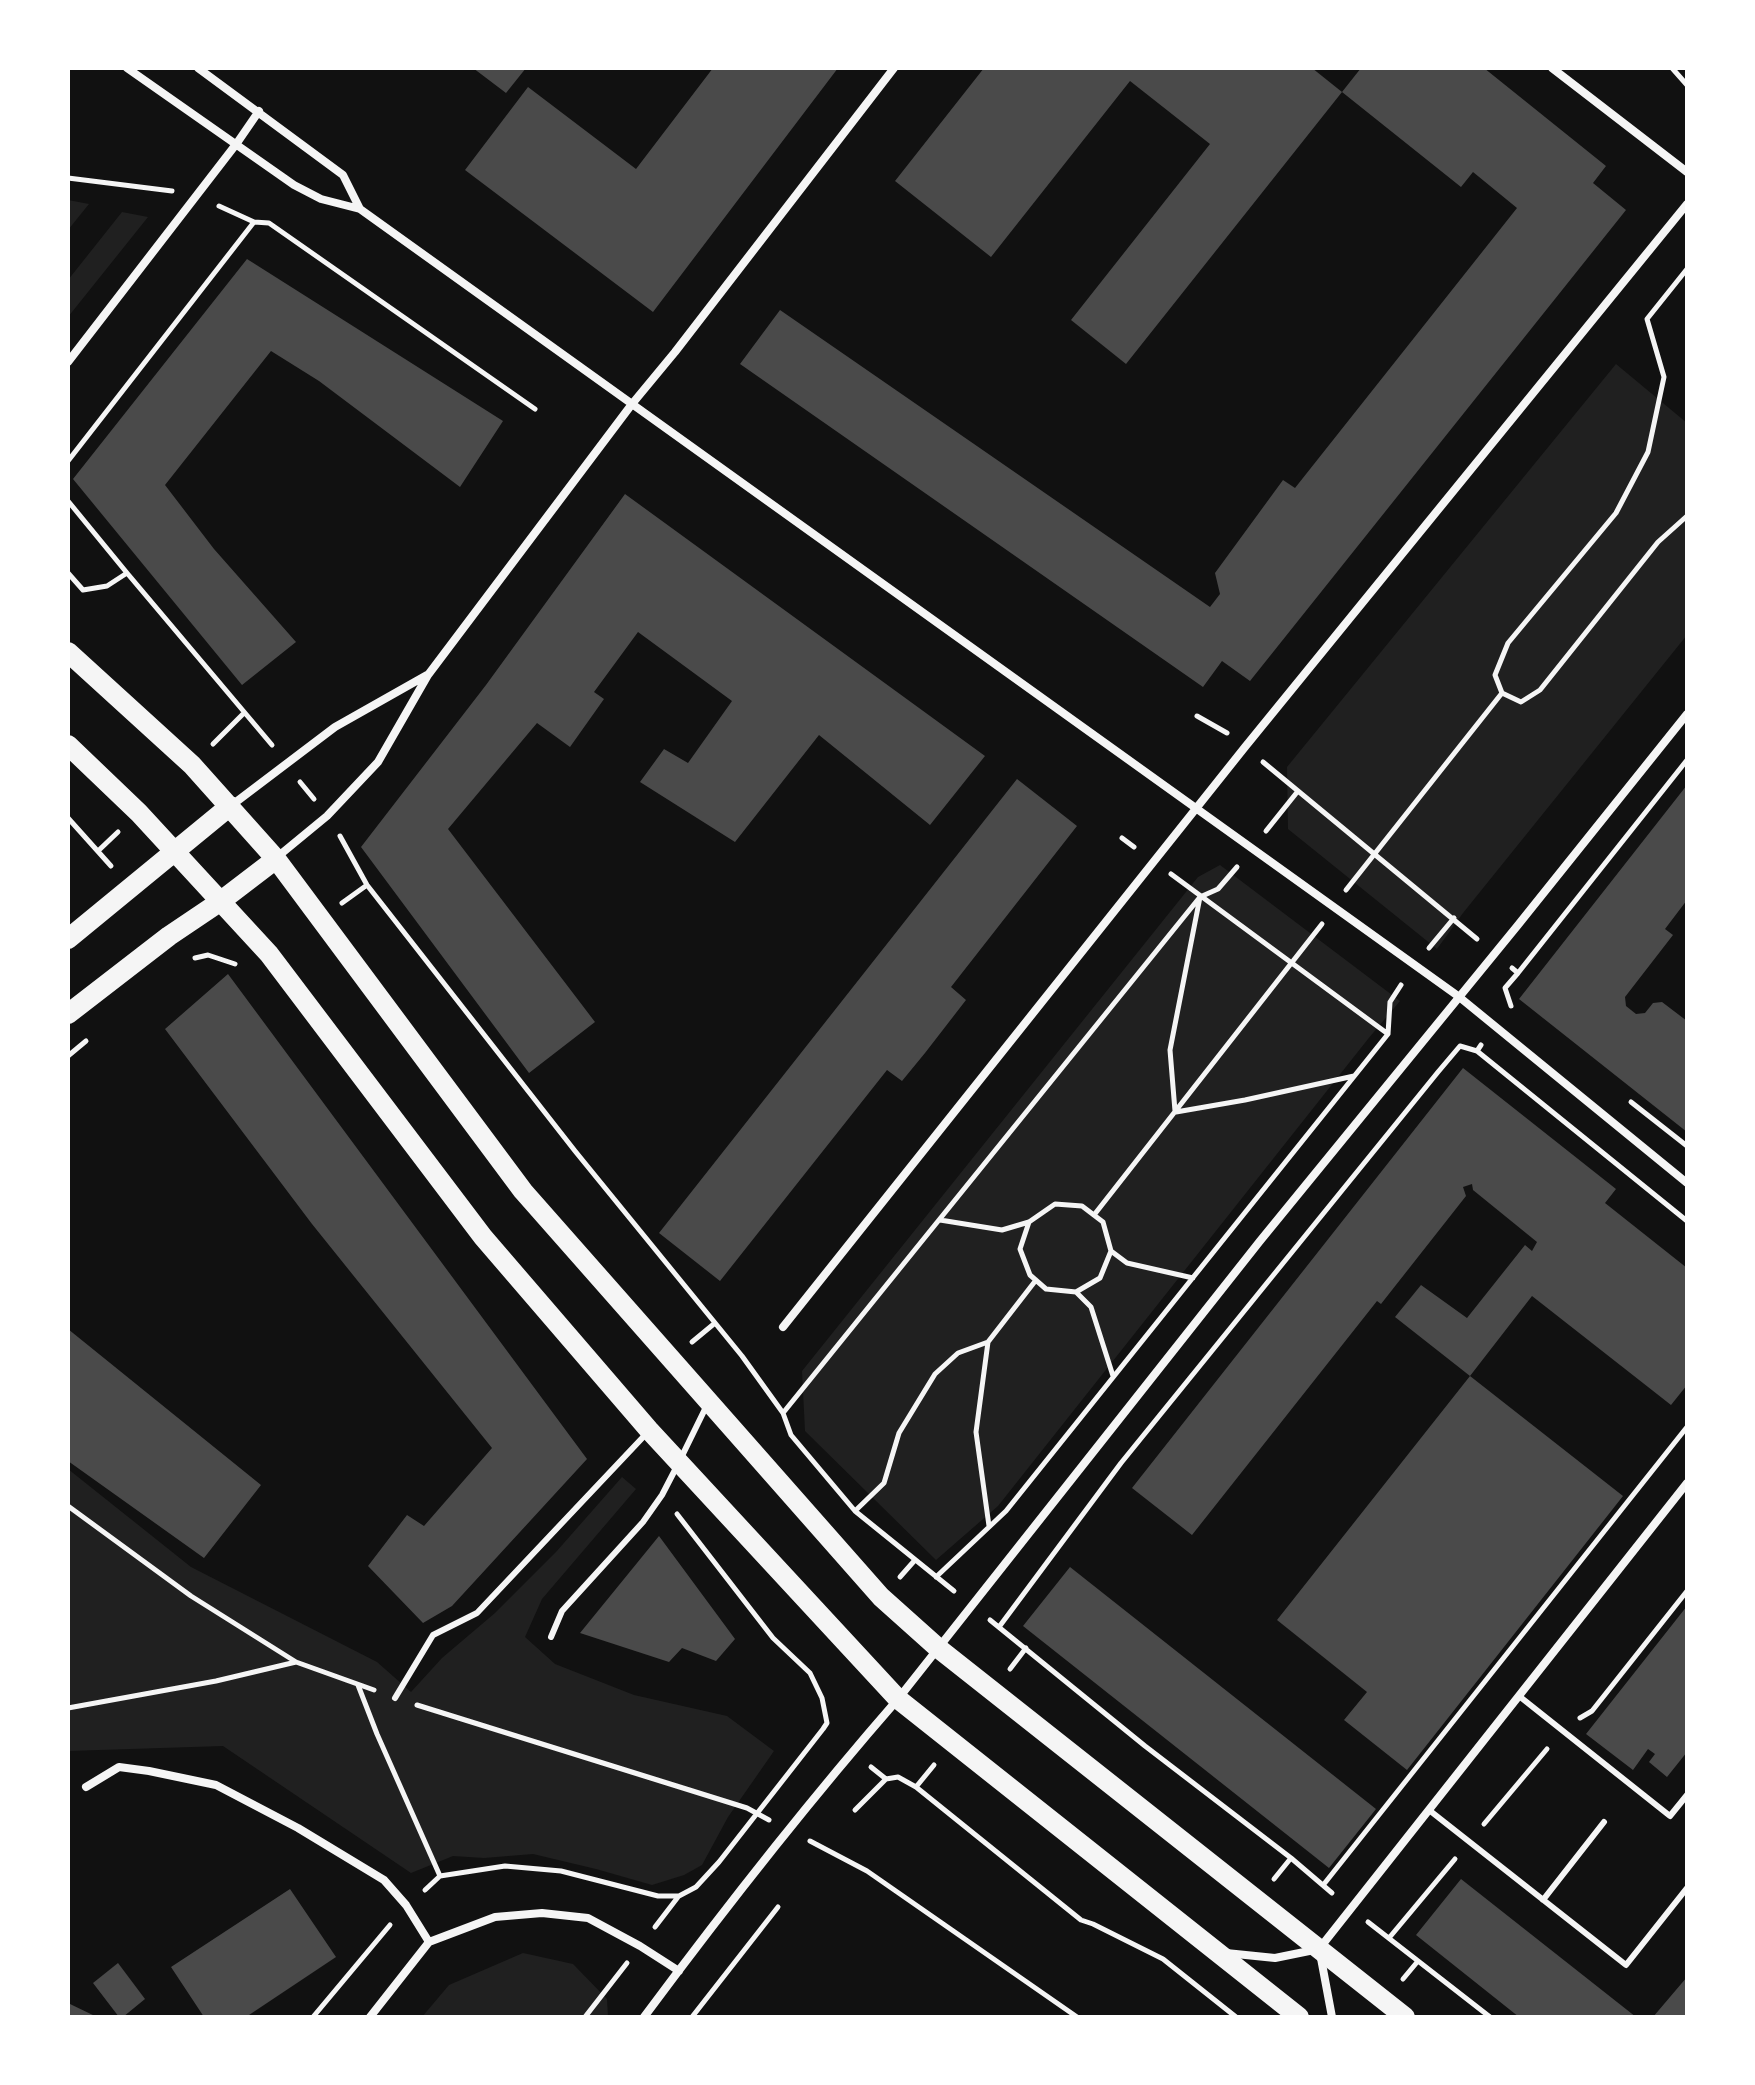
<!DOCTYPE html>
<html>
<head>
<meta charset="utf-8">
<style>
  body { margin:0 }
  #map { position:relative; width:1755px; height:2085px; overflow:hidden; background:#111; font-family:Helvetica,sans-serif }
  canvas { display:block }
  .frame { position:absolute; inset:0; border:70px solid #fff; pointer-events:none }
</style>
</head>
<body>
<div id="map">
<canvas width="1755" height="2085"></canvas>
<div class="frame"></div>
</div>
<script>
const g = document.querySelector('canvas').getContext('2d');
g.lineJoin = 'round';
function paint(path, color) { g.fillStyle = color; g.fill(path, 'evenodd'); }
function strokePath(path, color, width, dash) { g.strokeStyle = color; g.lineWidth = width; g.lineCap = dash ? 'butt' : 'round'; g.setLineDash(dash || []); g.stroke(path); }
paint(new Path2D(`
  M68 200 89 204 68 230Z
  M122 212 148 217 68 317V280Z
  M1616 364 1687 423V635L1463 913 1437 949 1288 829 1287 767Z
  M1220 865 1400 1001 1368 1039 998 1506 936 1560 805 1431 802 1371 1198 877Z
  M68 1469 191 1567 377 1662 411 1692 442 1658 495 1613 556 1552 622 1477 636 1489 542 1599 525 1637 555 1664 634 1695 727 1716 774 1751 728 1817 702 1865 684 1875 652 1885 596 1869 533 1854 484 1858 453 1856 411 1873 223 1746 68 1751Z
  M523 1953 573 1964 607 1999 608 2017H422L449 1985Z`), '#202020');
paint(new Path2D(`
  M473 68H526L506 93Z
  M713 68H838L653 312 465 170 528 87 636 169Z
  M984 68H1312L1342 92 1126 364 1071 320 1210 144 1130 81 991 257 895 181Z
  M1361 68H1484L1606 166 1593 183 1626 210 1250 681 1222 661 1203 687 740 364 780 310 1210 607 1220 594 1215 573 1283 480 1295 488 1517 208 1473 172 1461 187 1342 92Z
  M247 259 503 421 460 487 319 381 271 351 165 485 214 549 296 642 242 685 73 479Z
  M625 494 985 756 930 825 819 735 735 842 640 782 664 749 688 763 732 701 638 632 594 692 604 699 570 747 537 723 448 829 595 1022 529 1073 361 847 486 685Z
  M1017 779 1077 826 951 987 966 1000 925 1053 902 1081 887 1070 720 1281 659 1233Z
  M1687 785V900L1665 929 1673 935 1625 997 1626 1006 1636 1014 1645 1013 1653 1003 1662 1002 1687 1021V1132L1519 999Z
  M228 974 587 1459 452 1606 423 1623 368 1566 407 1515 424 1526 492 1448 312 1224 165 1029Z
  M1463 1068 1616 1189 1605 1203 1687 1268V1385L1671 1405 1532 1296 1470 1376 1395 1317 1421 1285 1467 1318 1525 1245 1532 1251 1537 1242 1473 1190 1472 1184 1463 1187 1466 1196 1381 1304 1377 1301 1192 1535 1132 1488Z
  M68 1329 261 1485 204 1558 68 1461Z
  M1470 1376 1623 1496 1407 1770 1344 1720 1367 1692 1277 1620Z
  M659 1536 735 1639 716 1661 682 1648 669 1662 580 1633Z
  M1070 1567 1376 1809 1329 1868 1023 1626Z
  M1687 1606V1752L1667 1777 1649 1762 1655 1754 1648 1749 1633 1770 1586 1734Z
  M1461 1879 1636 2017H1519L1416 1935Z
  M290 1889 336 1957 246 2017H204L171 1967Z
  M118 1963 145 1999 123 2017H119L93 1983Z
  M1687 1977V2017H1653Z
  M70 2004 97 2017H68Z`), '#4a4a4a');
strokePath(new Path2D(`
  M1672 68 1687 85
  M68 178 172 191
  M219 206 254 222
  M1687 269 1647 319 1664 377 1648 452 1616 513 1508 643 1495 675 1502 693 1521 702 1540 690 1658 542 1687 516
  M68 461 254 222 269 223 535 409
  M68 501 127 573 107 586 83 590 68 573
  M127 573 272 745
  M1197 716 1227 733
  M213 744 244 713
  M1263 762 1477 939
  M300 782 314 799
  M68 818 111 866
  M1266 831 1298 791
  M340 836 367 885 575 1151 742 1356 783 1413 791 1435 855 1511 954 1591
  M1122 838 1134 847
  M98 851 118 832
  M1171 874 1388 1034
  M1346 890 1502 693
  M342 903 367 885
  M1429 948 1454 918
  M195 958 208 955 235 964
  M1518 973 1687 760
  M1511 1006 1505 988 1518 973 1512 968
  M1477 1051 1687 1221
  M68 1056 86 1041
  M1631 1102 1687 1146
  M1175 1111 1170 1050 1200 897 1218 889 1237 867
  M1176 1112 1245 1100 1354 1076
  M1094 1215 1322 924
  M940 1220 1002 1230 1029 1222 1055 1204 1082 1206 1103 1222 1111 1251 1100 1278 1076 1292 1046 1289 1030 1275 1020 1249 1029 1222
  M1111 1251 1127 1263 1193 1278
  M1076 1292 1091 1307 1113 1376
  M692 1342 715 1323
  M988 1342 1036 1280
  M783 1413 1200 897
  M68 1506 191 1596 296 1662 374 1690
  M855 1511 884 1483 899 1433 935 1374 958 1353 988 1342 976 1432 989 1526
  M900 1577 915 1560
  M936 1577 1006 1511 1388 1034 1390 1002 1401 985
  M990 1620 1145 1746 1291 1858 1332 1893
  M999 1627 1121 1463 1438 1072 1460 1046 1477 1051 1481 1045
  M1010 1669 1026 1648
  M358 1685 377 1734 440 1876
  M417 1705 747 1808 769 1820
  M68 1708 216 1681 296 1662
  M1580 1718 1592 1711 1687 1591
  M871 1767 886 1779
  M916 1787 1081 1920 1093 1924 1163 1959 1236 2017
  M855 1810 886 1779 898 1777 916 1787 934 1765
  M1484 1824 1547 1749
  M810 1841 867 1871 1077 2017
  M1274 1879 1291 1858
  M1324 1884 1687 1427
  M425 1890 440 1876 505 1866 561 1871 658 1896H679L696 1887 719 1862 823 1729 827 1723 822 1698 810 1673 773 1638 677 1514
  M1368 1922 1490 2017
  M655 1927 678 1897
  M1389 1938 1455 1859
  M1403 1979 1418 1961
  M313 2017 390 1925
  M585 2017 627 1963
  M692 2017 778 1907`), '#f5f5f5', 5);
strokePath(new Path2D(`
  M681 1458 706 1407
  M551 1637 562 1611 643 1522 662 1495 676 1468
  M1519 1696 1670 1816 1687 1795
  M395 1698 433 1635 477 1613 646 1434
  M1429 1810 1626 1965 1687 1888
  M1543 1900 1604 1822`), '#f5f5f5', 6);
strokePath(new Path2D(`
  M127 68 294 185 321 199 360 209 1458 996 1687 1183
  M198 68 343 175 360 209
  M1552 68 1687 172
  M68 362 237 143 259 111
  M232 805 335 727 427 675
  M276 858 327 816 378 762 428 675 632 404 675 352 894 68
  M783 1327 1245 747 1687 204
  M86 1787 119 1767 149 1771 216 1785 298 1828 384 1880 406 1905 429 1942
  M1226 1953 1275 1958 1319 1949 1687 1483
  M1320 1953 1332 2017
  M370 2017 429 1942 495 1917 542 1913 588 1918 640 1946 679 1971
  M644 2017C725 1908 809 1801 898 1699L1260 1241 1518 925 1687 714`), '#f5f5f5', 8);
strokePath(new Path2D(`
  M68 652 192 765 276 859 523 1191 881 1597 938 1648 1405 2017
  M68 745 139 813 269 954 483 1237 649 1430 898 1699 1299 2017
  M68 939 230 806
  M68 1014 169 936 221 901 276 859`), '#f5f5f5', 20);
</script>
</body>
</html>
